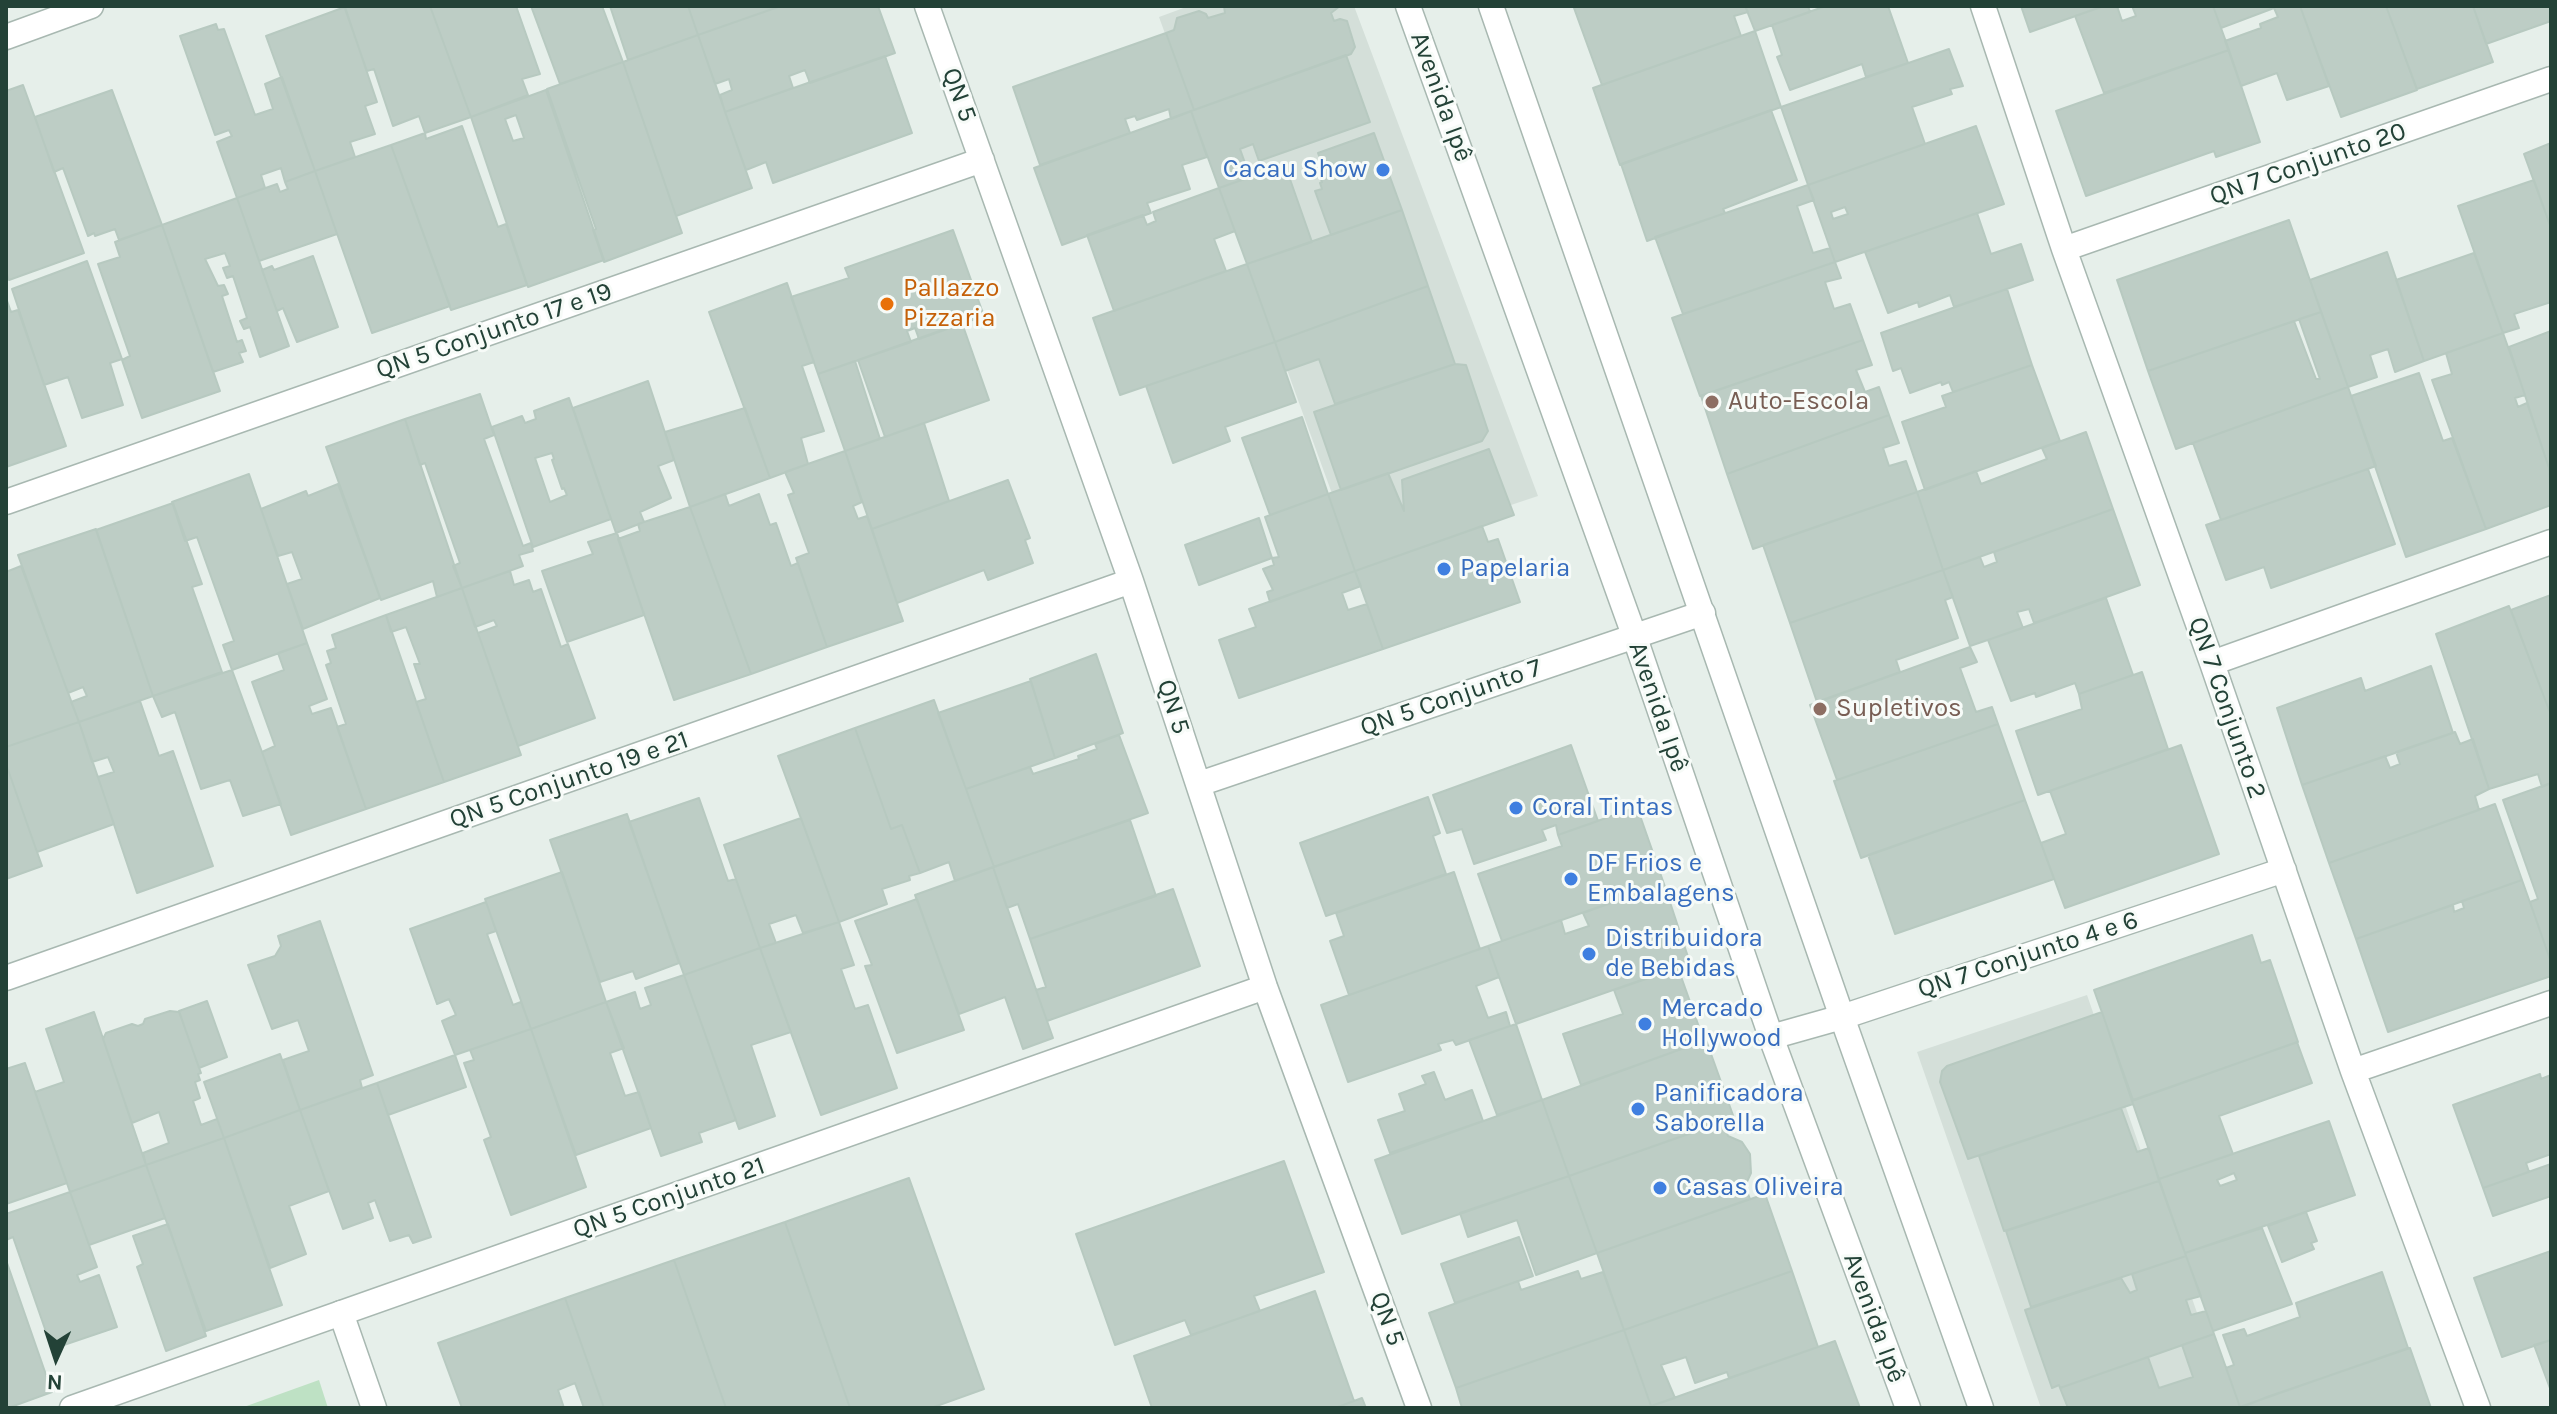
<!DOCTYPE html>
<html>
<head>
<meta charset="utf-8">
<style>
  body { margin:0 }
  #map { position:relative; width:2557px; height:1414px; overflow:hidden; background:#e6efea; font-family:Karla,sans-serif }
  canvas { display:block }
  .frame { position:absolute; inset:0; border:8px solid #234237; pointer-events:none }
  .north { position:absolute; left:16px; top:1318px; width:80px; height:80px; -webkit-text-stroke:6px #f7fbf8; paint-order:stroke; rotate:183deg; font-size:22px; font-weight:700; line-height:32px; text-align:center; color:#234237 }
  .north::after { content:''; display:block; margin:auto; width:28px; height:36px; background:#234237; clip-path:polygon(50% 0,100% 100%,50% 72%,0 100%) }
</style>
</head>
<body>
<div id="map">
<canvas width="2557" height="1414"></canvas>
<div class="frame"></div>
<div class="north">N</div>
</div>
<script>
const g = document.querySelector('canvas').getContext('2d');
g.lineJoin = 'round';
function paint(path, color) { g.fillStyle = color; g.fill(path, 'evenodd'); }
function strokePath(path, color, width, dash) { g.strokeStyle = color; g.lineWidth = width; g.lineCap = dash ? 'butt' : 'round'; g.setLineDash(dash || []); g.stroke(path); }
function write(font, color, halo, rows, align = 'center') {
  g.font = font + ' Karla,sans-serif'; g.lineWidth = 6; g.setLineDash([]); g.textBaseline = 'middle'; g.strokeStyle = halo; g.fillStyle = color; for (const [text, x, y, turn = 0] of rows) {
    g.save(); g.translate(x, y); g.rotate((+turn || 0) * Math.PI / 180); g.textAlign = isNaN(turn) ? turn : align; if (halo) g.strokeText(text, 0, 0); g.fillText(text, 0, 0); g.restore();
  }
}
paint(new Path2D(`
  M1189 6H1354L1538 496 1355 557 1159 17Z
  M2087 995 2230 1408H2041L1917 1052Z`), '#d4dfd9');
paint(new Path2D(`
  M319 1380 328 1408H241Z`), '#bee1c4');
const building = new Path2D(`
  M344 6H430L471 117 425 133 419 116 393 126 374 69 367 71Z
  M430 6H516L540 74 522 79 528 95 471 117Z
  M531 6H602L623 62 560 84Z
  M610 6H688L698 35 628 60Z
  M688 6H781L698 35Z
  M781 6H878L895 53 810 83 805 70 789 76 793 88 725 112 720 95 732 90 729 79 715 84 698 35Z
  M1224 6H1340L1331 13 1334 21 1340 19 1347 21 1355 47 1351 54 1194 110 1166 33 1174 30 1177 18 1199 11 1206 14 1208 18 1225 13Z
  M1579 6H1745L1748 12 1734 16 1741 36 1602 85 1574 8Z
  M1745 6H1808L1810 12 1755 31Z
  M1826 6H1888L1908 63 1866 77 1862 64 1790 90 1777 57 1782 55 1772 25Z
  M2021 6H2104L2030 32Z
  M2104 6H2117L2122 21 2136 16 2132 6H2213L2229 50 2104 93 2075 16Z
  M2213 6H2300L2329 86 2287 100 2277 73 2241 86 2225 41 2261 28 2260 24 2278 17 2274 8 2221 28Z
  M2300 6H2386L2417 90 2341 117Z
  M2386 6H2473L2493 62 2417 89Z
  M2473 6H2551V21L2486 44Z
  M345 7 377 102 365 106 375 134 350 142 355 157 315 171 266 36Z
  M216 24 218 30 224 29 255 115 273 109 265 84 282 77 315 171 285 182 281 168 261 175 265 188 237 198 217 142 232 136 229 130 215 135 180 36Z
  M1755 31 1781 107 1620 165 1593 88Z
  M1166 33 1194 110 1171 119 1169 109 1137 120 1135 116 1125 119 1130 133 1040 165 1013 87Z
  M698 35 752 188 676 216 623 62Z
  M1949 49 1963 86 1950 89 1952 94 1912 107 1925 144 1808 185 1781 107Z
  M2229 50 2260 142 2216 157 2214 151 2086 196 2056 111Z
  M1346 55 1370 122 1259 161 1253 144 1240 149 1250 177 1219 188 1191 111Z
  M885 56 912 133 773 183 766 162 746 170 725 112Z
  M623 62 682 233 604 262 593 230 596 229 547 89Z
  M23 85 84 253 9 280 6 272V91Z
  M112 90 162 225 119 240 115 229 95 236 94 233 88 236 63 168 54 172 35 117Z
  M546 90 604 260 528 287 471 117ZM516 115 524 138 513 141 505 119Z
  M1771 110 1797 180 1723 209 1725 213 1647 241 1621 164Z
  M1191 111 1207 157 1182 165 1190 189 1147 203 1151 213 1062 245 1034 168Z
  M462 126 498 227 506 224 527 285 451 310 391 145 425 133 426 139Z
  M1976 126 2004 204 1835 262 1808 185ZM1845 207 1848 214 1833 219 1831 212Z
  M1374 133 1402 210 1331 235 1315 191 1322 189 1320 183 1322 182 1317 169 1323 167 1318 153Z
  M2551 143V228L2524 154Z
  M391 145 450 306 372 333 315 171Z
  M1285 165 1312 242 1247 264 1219 188Z
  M315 171 337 234 259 261 237 198 277 184 280 192 288 189 285 182Z
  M2534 180 2551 228V302L2514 314 2519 328 2503 333 2458 206Z
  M1808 185 1814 200 1797 206 1813 253 1830 248 1835 262 1683 314 1655 237Z
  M1219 188 1235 231 1214 239 1226 271 1114 311 1087 235 1143 215 1147 225 1156 221 1153 212Z
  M237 198 289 346 260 357 250 327 244 329 240 321 247 318 233 276 227 278 223 268 230 266 225 253 205 259 218 286 224 285 228 294 222 296 237 342 242 340 246 351 239 353 243 362 213 372 162 225Z
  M1402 210 1428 286 1275 342 1247 264Z
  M1977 213 1991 254 2021 244 2033 280 1954 307 1950 295 1919 307 1918 302 1888 313 1865 252Z
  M2289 220 2321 312 2148 371 2117 280Z
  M162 225 220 391 142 418 122 360 130 356 98 264 120 257 115 242Z
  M953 230 984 316 955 326 951 315 943 318 947 329 919 339 915 328 907 331 911 342 818 374 791 297 849 278 845 268Z
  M2387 252 2424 361 2395 372 2388 349 2370 355 2377 377 2348 387 2310 280Z
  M2474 253 2503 333 2424 361 2396 280Z
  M313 256 338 327 297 342 283 308 277 311 262 270 272 266 274 270Z
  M87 261 122 359 110 363 123 405 82 418 68 377 44 385 12 289Z
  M1835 262 1841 278 1825 282 1834 309 1850 304 1863 340 1700 396 1672 318Z
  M1247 264 1275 342 1120 395 1093 318Z
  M787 283 814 362 802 366 824 431 801 438 808 464 770 478 709 312Z
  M1428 286 1455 364 1335 404 1319 359 1285 371 1275 342Z
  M2007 289 2032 365 1953 392 1949 382 1942 385 1941 382 1910 393 1901 368 1893 371 1881 333Z
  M6 298 11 312 18 310 66 446 6 467Z
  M2321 312 2348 387 2176 449 2148 371 2294 321 2316 379H2320L2299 319Z
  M962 323 989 400 885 437 858 360Z
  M2551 331V474L2509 347Z
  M2503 333 2525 395 2515 398 2518 407 2527 403 2549 468 2551 505 2486 529 2432 380 2452 374 2446 353Z
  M1863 340 1872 365 1856 370 1865 392 1879 387 1889 415 1727 474 1701 396Z
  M1275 342 1296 402 1225 427 1230 441 1173 463 1146 386Z
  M855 361 880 439 845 451 818 374Z
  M1455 364 1466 365 1488 431 1482 441 1341 490 1314 412Z
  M2032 365 2060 441 1925 490 1902 422 1946 407 1942 396Z
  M2419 373 2443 441 2452 438 2486 529 2406 557 2351 396Z
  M648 381 674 460 658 466 671 498 640 512 644 522 616 533 573 408Z
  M2348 387 2376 466 2221 520 2193 443Z
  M480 394 494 435 484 439 523 546 531 543 533 551 519 555 523 566 462 588 453 566 460 563 425 463 420 465 405 419Z
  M569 398 611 519 533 547 492 427 522 416 525 423 536 419 534 411ZM552 453 554 459 552 460 562 489 564 488 567 495 550 502 535 458Z
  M745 408 770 478 690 507 665 432Z
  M1889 415 1899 443 1883 448 1889 466 1906 461 1917 492 1753 549 1727 474Z
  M1302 417 1328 494 1270 515 1242 438Z
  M405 419 462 588 437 597 433 581 381 600 326 447Z
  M924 423 949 501 872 529 845 451Z
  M2086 432 2113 509 1943 570 1917 492 1976 471 1981 484 2047 459 2042 448Z
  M1489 449 1514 515 1355 571 1328 494 1388 473 1404 511 1402 480Z
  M845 451 862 502 853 506 858 519 867 516 903 621 827 647 796 558 809 553 788 495 794 493 785 472Z
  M2368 469 2395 544 2271 588 2264 567 2226 580 2206 525Z
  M249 474 307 643 232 670 223 645 234 641 197 537 185 541 172 502Z
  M1008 480 1030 538 1025 540 1033 563 988 580 984 570 897 603 872 529Z
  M338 484 380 598 303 629 287 584 302 579 292 552 278 556 261 509 306 491 308 496Z
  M1917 492 1943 570 1790 623 1763 545Z
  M725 494 729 506 759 494 770 525 776 523 791 566 798 563 827 647 751 674 690 507Z
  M1328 494 1355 571 1270 602 1267 592 1273 590 1263 569 1274 565 1272 558 1279 557 1265 517Z
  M173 503 202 584 192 587 222 672 153 696 96 530Z
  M690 507 751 674 674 700 618 539 640 531 638 524Z
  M2113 509 2140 585 2034 623 2029 609 2017 612 2023 628 1970 646 1943 570 1980 557 1984 567 1997 562 1994 552Z
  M1259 518 1272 558 1199 585 1185 545Z
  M1482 526 1488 542 1498 539 1520 602 1383 649 1355 571Z
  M96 529 153 696 79 722 71 702 87 696 83 687 68 693 18 555Z
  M617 533 644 615 567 642 542 571 593 554 588 542Z
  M21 566 79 722 6 747V572Z
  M1943 570 1953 597 1945 600 1958 638 1896 660 1900 672 1817 702 1790 623Z
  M510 571 514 585 529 580 533 592 541 589 561 647 568 644 595 718 518 746 478 633 497 626 494 620 475 627 462 588Z
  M1355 571 1361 586 1342 593 1348 610 1367 604 1383 649 1239 698 1219 640 1256 627 1249 609Z
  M462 588 521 755 444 782 416 702 426 699 414 664H420L406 627 391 632 386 615Z
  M2551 595V715L2511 610Z
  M2106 598 2133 675 2079 694 2075 683 2036 697 2035 693 2011 701 1988 640Z
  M2509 606 2551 715V783L2542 787 2538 774 2489 789 2436 634Z
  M386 615 444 782 366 809 337 727 346 724 326 665 331 663 327 651 336 648 332 635Z
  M307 643 327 699 309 706 312 714 331 708 366 809 291 835 262 752 275 746 252 682 284 670 278 653Z
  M1970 647 1977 662 1960 668 1976 712 1992 707 1998 724 1837 780 1810 705Z
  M1096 654 1123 733 1055 758 1030 679Z
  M2431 666 2453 733 2302 785 2277 708 2361 678 2365 691Z
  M232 670 281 804 243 816 230 780 201 789 175 712 162 717 153 696Z
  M2142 672 2168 749 2038 795 2016 731 2082 709 2079 694Z
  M1031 681 1055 758 966 789 938 713Z
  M934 700 994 867 955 881 949 862 920 873 902 825 891 829 855 728Z
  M140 701 159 756 173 751 213 866 137 893 98 777 114 772 108 757 92 762 79 722Z
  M79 722 114 824 37 852 6 764V747Z
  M1998 724 2025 800 1861 858 1834 781Z
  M855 728 891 829 902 825 920 873 909 876 910 880 882 889 887 904 839 922 778 756Z
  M2455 732 2460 744 2473 739 2489 789 2475 796 2479 810 2329 863 2302 785 2385 756 2390 768 2400 764 2396 752Z
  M1119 735 1148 813 994 867 966 789 1030 767 1033 774 1079 759 1078 756 1097 749 1095 744Z
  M1571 745 1598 821 1558 835 1556 825 1542 830 1546 840 1474 864 1462 829 1447 833 1433 795Z
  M2181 745 2219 854 2065 908 2041 843 2066 834 2050 791Z
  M6 764 42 866 6 879Z
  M2551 783V962L2530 902 2538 899 2503 800Z
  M1428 797 1440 833 1433 836 1446 874 1326 916 1300 843Z
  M699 798 728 881 736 879 760 948 684 975 629 822Z
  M2025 800 2054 879 1895 934 1868 855Z
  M2495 804 2522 880 2356 939 2329 863Z
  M1637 807 1664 884 1502 941 1478 874 1562 846 1558 835Z
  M627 814 679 963 636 979 633 971 600 982 550 840Z
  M801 818 839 922 803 933 796 915 769 924 776 943 760 948 724 845Z
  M1130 820 1156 896 1030 939 1018 904 1007 908 993 867Z
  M993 867 1053 1038 1023 1049 1005 997 959 1014 915 895Z
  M562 872 606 1002 531 1029 485 899Z
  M1454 872 1480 949 1349 995 1330 941 1344 936 1336 913Z
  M2522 880 2551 962V976L2388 1032 2356 939 2453 905 2454 912 2464 908 2462 901Z
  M1664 884 1690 963 1516 1024 1488 946 1561 920 1565 934 1589 926 1583 913Z
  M1173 889 1200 966 1047 1021 1036 990 1046 987 1030 939Z
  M917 899 964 1030 897 1053 865 966 872 965 855 921Z
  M486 902 496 931 487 934 513 1005 521 1002 531 1029 455 1055 442 1021 456 1015 449 999 437 1004 410 929Z
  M320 921 373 1075 360 1080 362 1088 300 1110 283 1060 309 1051 298 1020 272 1029 248 965 275 956 281 946 278 936Z
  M839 922 854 965 841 969 855 1009 868 1005 897 1088 821 1115 760 948Z
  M2252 935 2261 963 2270 960 2298 1042 2133 1100 2094 990Z
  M1488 946 1499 977 1476 986 1488 1018 1506 1012 1510 1026 1456 1045 1453 1040 1438 1044 1441 1050 1348 1082 1321 1005Z
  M760 948 791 1032 751 1045 775 1116 739 1129 684 975Z
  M1678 968 1704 1041 1581 1085 1563 1034 1623 1014 1614 990Z
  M684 975 736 1120 699 1133 702 1142 661 1156 606 1002 635 992 640 1009 651 1005 645 988Z
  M207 1001 227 1057 199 1068 179 1011Z
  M606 1002 624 1048 610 1053 625 1096 639 1092 651 1128 576 1155 531 1029Z
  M170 1011 179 1012 201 1073 198 1074 200 1080 195 1082 200 1098 193 1101 201 1125 217 1119 224 1138 146 1165 143 1153 169 1143 159 1112 132 1123 103 1039 106 1033 132 1024 138 1026 143 1024 145 1019Z
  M94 1012 146 1165 70 1192 35 1092 64 1082 46 1029Z
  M2102 1012 2133 1104 1968 1159 1940 1082 1942 1071 1947 1066Z
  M1516 1024 1542 1100 1497 1115 1469 1040Z
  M531 1029 586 1187 511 1215 484 1140 491 1137 464 1063 474 1060 470 1050Z
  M1706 1040 1734 1118 1569 1176 1542 1100Z
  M2297 1042 2312 1083 2219 1116 2233 1154 2159 1179 2132 1101Z
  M280 1054 300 1110 224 1138 204 1082Z
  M455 1055 466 1087 388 1115 377 1083Z
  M25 1063 67 1183 6 1204V1069Z
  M1434 1072 1445 1100 1472 1090 1483 1121 1390 1153 1378 1120 1405 1111 1399 1094 1426 1084 1422 1076Z
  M2540 1074 2541 1079 2551 1075V1154L2526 1163 2529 1172 2483 1188 2453 1105Z
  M377 1083 431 1237 413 1243 409 1235 390 1241 375 1200 368 1203 373 1218 343 1229 300 1110Z
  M1542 1100 1569 1176 1402 1234 1375 1160Z
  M2121 1108 2137 1152 2149 1148 2159 1181 2004 1231 1979 1156Z
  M300 1110 329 1191 289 1206 306 1254 270 1268 224 1138Z
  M2329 1121 2355 1195 2185 1253 2159 1179ZM2234 1173 2237 1180 2220 1186 2217 1180Z
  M1722 1122 1728 1136 1742 1142 1750 1154 1751 1173 1745 1186 1750 1199 1597 1253 1569 1176Z
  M224 1138 282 1305 206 1331 146 1165Z
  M1284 1161 1324 1272 1254 1296 1260 1311 1191 1335 1185 1320 1115 1345 1076 1234Z
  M2551 1164V1196L2493 1216 2483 1188Z
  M146 1165 165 1218 89 1245 70 1192Z
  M1569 1176 1597 1253 1536 1275 1517 1220 1468 1237 1460 1213Z
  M909 1178 984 1389 931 1408H850L785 1222Z
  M2159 1181 2186 1256 2031 1307 2006 1231Z
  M70 1192 97 1267 77 1275 80 1282 99 1275 117 1327 52 1349 13 1237 6 1240V1214Z
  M1765 1194 1792 1271 1624 1330 1597 1253Z
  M2306 1212 2317 1241 2311 1243 2314 1249 2282 1262 2268 1226Z
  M785 1222 850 1408H726L674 1260Z
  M168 1224 206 1336 166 1351 137 1267 143 1264 133 1236Z
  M2262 1228 2292 1304 2213 1331 2185 1253Z
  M1519 1237 1533 1276 1455 1303 1441 1264Z
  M2551 1251V1340L2502 1357 2474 1278Z
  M2186 1256 2201 1296 2186 1300 2191 1315 2206 1311 2214 1334 2060 1388 2059 1385 2052 1388 2025 1310 2121 1278 2130 1293 2137 1290 2132 1274Z
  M6 1260 52 1392 8 1408H6Z
  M674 1260 726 1408H604L565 1298Z
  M1578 1271 1581 1279 1603 1272 1624 1330 1456 1388 1429 1313 1518 1281 1521 1290Z
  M1792 1271 1818 1347 1729 1378 1727 1372 1695 1383 1686 1357 1661 1365 1675 1398 1651 1406 1624 1330Z
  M2382 1272 2408 1348 2240 1407 2226 1368 2234 1365 2223 1335 2244 1329 2247 1336 2300 1317 2296 1303Z
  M1315 1291 1354 1401 1335 1408H1152L1134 1356Z
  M565 1298 604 1408H584L575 1383 558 1390 564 1408H462L438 1343Z
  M1624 1330 1651 1406 1462 1408 1456 1388Z
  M2214 1334 2240 1407 2068 1408 2060 1388 2148 1357 2159 1388 2193 1377 2182 1345Z
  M2551 1340V1391L2534 1345Z
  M1835 1341 1860 1408H1651V1406Z
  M2410 1348 2431 1408H2240L2267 1397Z
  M1362 1398 1366 1408H1335L1354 1401Z`);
paint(building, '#bdcdc5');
strokePath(building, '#b7c9c0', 2);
const service = new Path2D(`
  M341 1313 374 1408`);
const minor = new Path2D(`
  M927 6 1131 581 1265 987 1419 1408
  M1983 6 2064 249 2212 663 2353 1071 2478 1408
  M6 37 91 6
  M2064 249 2551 79
  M6 502 982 160
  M2212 663 2551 542
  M1199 784 1703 613
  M6 978 1131 581
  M1771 1037 1842 1017 2284 870
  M2353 1071 2551 1003
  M72 1408 1265 987`);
const tertiary = new Path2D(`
  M1408 6 1634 635 1771 1037 1908 1408
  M1491 6 1842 1017 1981 1408`);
strokePath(service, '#a8b8b1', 27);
strokePath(minor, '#a8b8b1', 27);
strokePath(tertiary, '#a8b8b1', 27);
strokePath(service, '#fff', 24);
strokePath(minor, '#fff', 24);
strokePath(tertiary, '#fff', 24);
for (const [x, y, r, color] of [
  [1383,170,8,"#3f7fe0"],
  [887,304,8,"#e8710a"],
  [1712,402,8,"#8d6e63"],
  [1444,569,8,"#3f7fe0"],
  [1820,709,8,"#8d6e63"],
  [1516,808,8,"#3f7fe0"],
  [1571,879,8,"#3f7fe0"],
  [1589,954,8,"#3f7fe0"],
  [1645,1024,8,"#3f7fe0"],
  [1638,1109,8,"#3f7fe0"],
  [1660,1188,8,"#3f7fe0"]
]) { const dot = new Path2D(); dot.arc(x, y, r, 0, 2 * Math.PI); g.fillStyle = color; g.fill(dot); strokePath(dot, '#f7fbf8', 3); }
write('26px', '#234237', '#f7fbf8', [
  ["QN 5",959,95,70],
  ["Avenida Ipê",1441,97,70],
  ["QN 7 Conjunto 20",2308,164,-19],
  ["QN 5 Conjunto 17 e 19",494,331,-19],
  ["QN 5 Conjunto 7",1451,698,-19],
  ["QN 5",1173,707,72],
  ["Avenida Ipê",1658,707,71],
  ["QN 7 Conjunto 2",2227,708,71],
  ["QN 5 Conjunto 19 e 21",569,780,-19],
  ["QN 7 Conjunto 4 e 6",2028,955,-18],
  ["QN 5 Conjunto 21",669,1198,-19],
  ["Avenida Ipê",1874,1318,70],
  ["QN 5",1387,1319,70]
]);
write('26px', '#366cbe', '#f7fbf8', [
  ["Cacau Show",1367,170,"right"],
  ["Papelaria",1460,569],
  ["Coral Tintas",1532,808],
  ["DF Frios e",1587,864],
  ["Embalagens",1587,894],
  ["Distribuidora",1605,939],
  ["de Bebidas",1605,969],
  ["Mercado",1661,1009],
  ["Hollywood",1661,1039],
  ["Panificadora",1654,1094],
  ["Saborella",1654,1124],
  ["Casas Oliveira",1676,1188]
], 'left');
write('26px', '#c56008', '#f7fbf8', [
  ["Pallazzo",903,289],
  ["Pizzaria",903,319]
], 'left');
write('26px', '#785e54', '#f7fbf8', [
  ["Auto-Escola",1728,402],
  ["Supletivos",1836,709]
], 'left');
</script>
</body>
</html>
